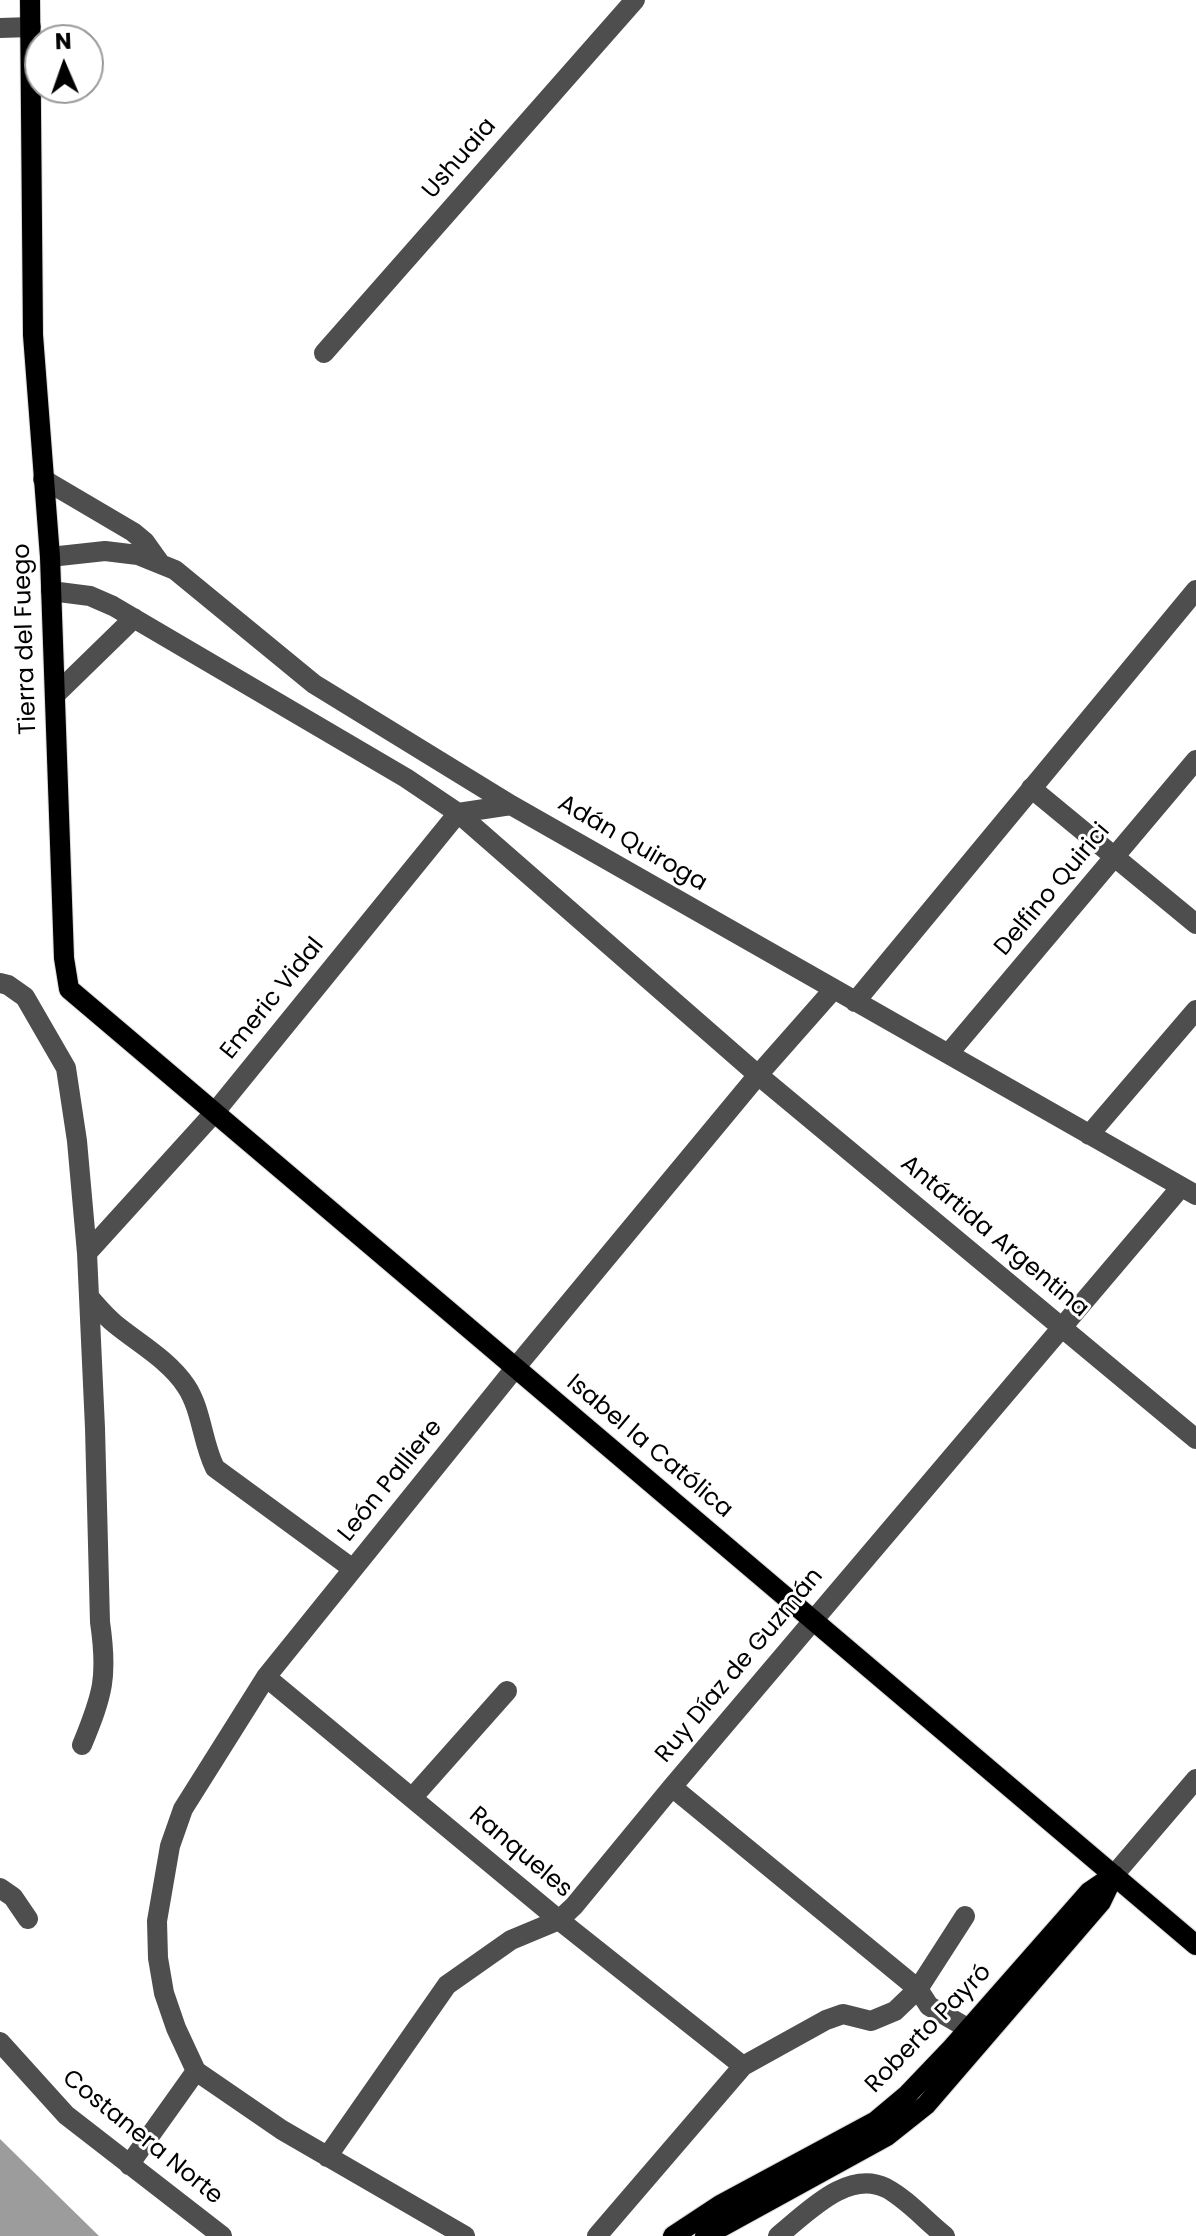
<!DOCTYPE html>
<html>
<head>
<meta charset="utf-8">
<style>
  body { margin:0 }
  #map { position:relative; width:1196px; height:2236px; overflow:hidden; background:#fff; font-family:Poppins,sans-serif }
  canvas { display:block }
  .north { position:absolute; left:24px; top:24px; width:80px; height:80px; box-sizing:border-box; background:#fff; border:2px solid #999; border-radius:50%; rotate:358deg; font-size:22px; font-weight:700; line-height:32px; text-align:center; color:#000 }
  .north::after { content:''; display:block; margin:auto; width:28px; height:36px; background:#000; clip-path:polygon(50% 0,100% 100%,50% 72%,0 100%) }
</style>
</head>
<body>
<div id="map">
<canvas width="1196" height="2236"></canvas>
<div class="north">N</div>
</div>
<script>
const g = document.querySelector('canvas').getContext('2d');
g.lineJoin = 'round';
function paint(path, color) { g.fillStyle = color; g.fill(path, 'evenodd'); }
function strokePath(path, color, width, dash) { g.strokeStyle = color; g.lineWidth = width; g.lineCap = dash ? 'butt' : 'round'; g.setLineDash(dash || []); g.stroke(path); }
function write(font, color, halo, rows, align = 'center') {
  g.font = font + ' Poppins,sans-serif'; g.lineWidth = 6; g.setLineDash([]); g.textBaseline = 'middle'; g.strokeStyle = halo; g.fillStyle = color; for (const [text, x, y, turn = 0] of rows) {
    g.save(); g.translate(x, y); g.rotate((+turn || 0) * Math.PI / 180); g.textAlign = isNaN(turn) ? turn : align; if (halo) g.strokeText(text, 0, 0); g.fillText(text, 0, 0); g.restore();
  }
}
paint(new Path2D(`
  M0 2139 99 2236H0Z`), '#9c9c9c');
const major = new Path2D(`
  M30 0 33 335 50 557 64 958 69 989 1196 1945
  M673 2236 720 2205 876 2121 907 2095 950 2050 1089 1892 1114 1875
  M705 2236 887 2136 926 2105 1101 1902 1114 1875`);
strokePath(major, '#dbdbdb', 22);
strokePath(new Path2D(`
  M0 28 31 27
  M324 353 635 0
  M43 479 133 532 145 542 160 563
  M50 557 105 551 138 555 175 570 314 684 511 805 1196 1195
  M51 591 90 596 113 606 406 778 458 813 758 1075 1196 1439
  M55 695 134 618
  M1031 788 1196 924
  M0 983 8 985 25 997 66 1068 77 1141 87 1253 95 1428 100 1622C108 1677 103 1694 82 1745
  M855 1002 1196 590
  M949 1053 1196 760
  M1089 1135 1196 1010
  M87 1253 215 1112 458 813 511 805
  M89 1297C97 1306 105 1316 115 1324 138 1343 169 1360 186 1386 202 1410 202 1442 215 1468L353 1569
  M266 1677 559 1920 743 2066
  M672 1787 918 1989 929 2006 969 2029
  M412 1798 507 1691
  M1114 1875 1196 1779
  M0 1888 13 1897 28 1919
  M0 2042 66 2115 222 2236
  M327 2157 447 1985 511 1940 559 1920 574 1906 672 1787 1181 1187
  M129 2165 196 2071
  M465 2236 282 2130 196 2071 176 2028 164 1993 158 1958 157 1921 170 1846 183 1809 266 1677 516 1367 758 1075 833 990
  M597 2236 743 2066 826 2020 843 2014 871 2021 895 2011 918 1989 965 1916
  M778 2236C807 2213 847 2169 886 2188 907 2199 926 2221 945 2236`), '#4e4e4e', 20);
strokePath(major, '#000', 20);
write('24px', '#000', '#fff', [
  ["Ushuaia",460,159,-49],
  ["Tierra del Fuego",26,639,-92],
  ["Adán Quiroga",632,844,30],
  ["Delfino Quirici",1053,890,-50],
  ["Emeric Vidal",273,999,-51],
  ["Antártida Argentina",994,1237,40],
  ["Isabel la Católica",649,1447,40],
  ["León Palliere",391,1481,-51],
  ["Ruy Díaz de Guzmán",740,1666,-50],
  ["Ranqueles",520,1853,40],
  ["Roberto Payró",929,2029,-46],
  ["Costanera Norte",142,2138,39]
]);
</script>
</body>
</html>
